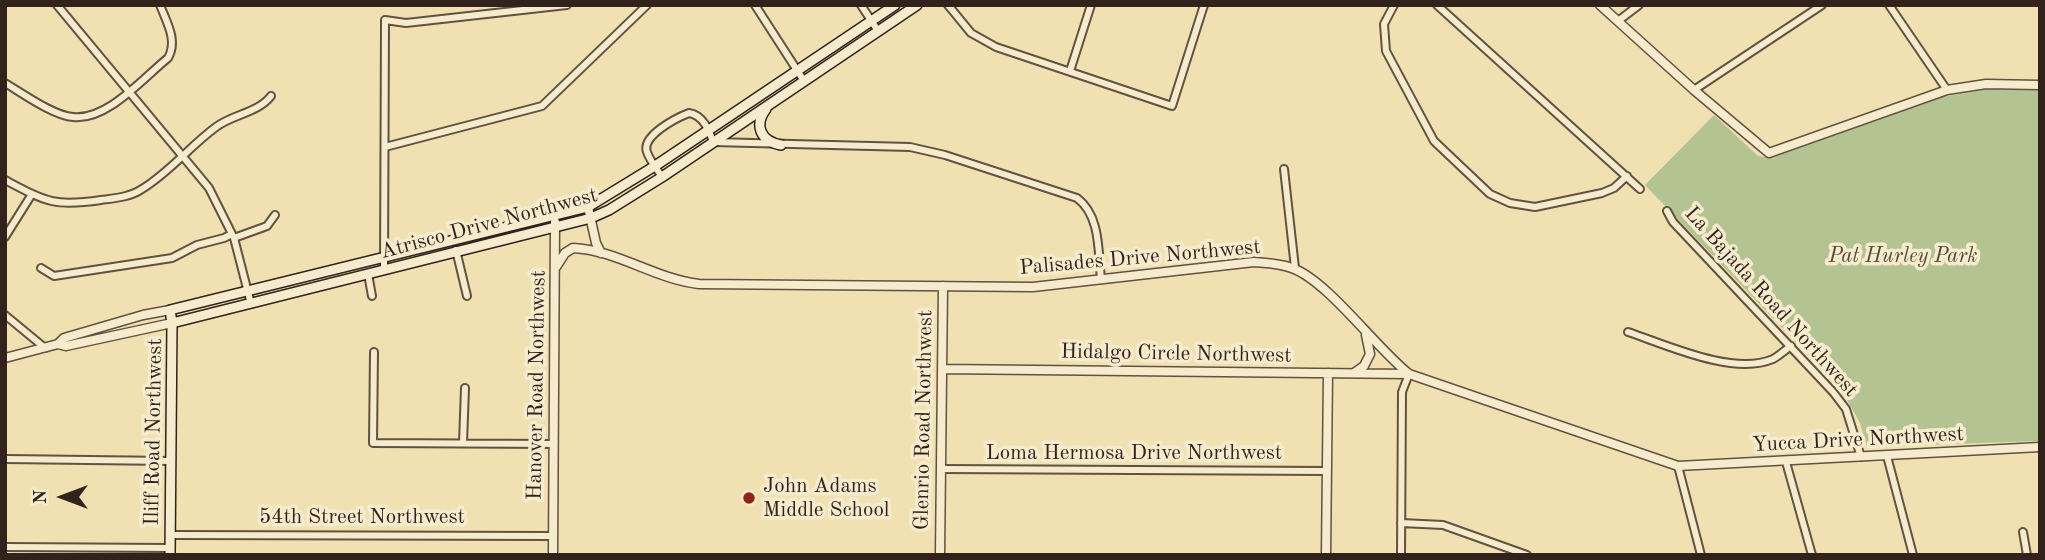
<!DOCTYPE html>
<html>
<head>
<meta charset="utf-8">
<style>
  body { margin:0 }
  #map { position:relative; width:2045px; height:560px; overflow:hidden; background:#f1e0b1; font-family:"Old Standard TT",serif }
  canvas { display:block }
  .frame { position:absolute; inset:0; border:7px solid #31231c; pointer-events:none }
  .north { position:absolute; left:28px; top:462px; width:70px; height:70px; -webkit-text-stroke:5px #f6ebcc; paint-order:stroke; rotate:270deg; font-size:19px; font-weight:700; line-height:28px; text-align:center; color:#31231c }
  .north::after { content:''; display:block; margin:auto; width:24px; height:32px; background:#31231c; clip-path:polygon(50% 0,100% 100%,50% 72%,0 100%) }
</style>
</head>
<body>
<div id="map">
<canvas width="2045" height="560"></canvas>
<div class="frame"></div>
<div class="north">N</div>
</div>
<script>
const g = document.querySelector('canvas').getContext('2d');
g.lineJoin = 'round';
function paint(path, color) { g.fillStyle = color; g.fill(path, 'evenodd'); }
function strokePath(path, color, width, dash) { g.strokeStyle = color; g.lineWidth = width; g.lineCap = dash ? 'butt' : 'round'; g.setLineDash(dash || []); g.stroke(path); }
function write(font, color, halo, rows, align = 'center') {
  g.font = font + ' "Old Standard TT",serif'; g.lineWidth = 7; g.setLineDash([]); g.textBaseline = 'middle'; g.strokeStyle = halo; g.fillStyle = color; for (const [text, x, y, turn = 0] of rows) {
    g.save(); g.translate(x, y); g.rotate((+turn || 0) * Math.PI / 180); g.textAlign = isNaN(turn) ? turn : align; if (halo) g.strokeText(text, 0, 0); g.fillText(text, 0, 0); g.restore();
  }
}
paint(new Path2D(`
  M1999 87 2040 89V441L1867 447 1860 423 1841 389 1645 185 1714 115 1758 156 1772 158 1943 97Z`), '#b3c391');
const minor = new Path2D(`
  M57 5 209 188 234 238 251 304
  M755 5 804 81
  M861 5 878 31
  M948 5 971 33 996 47 1172 106 1204 5
  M1394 5 1384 24 1386 51 1434 141 1490 194 1510 203 1535 207 1602 193 1614 188 1627 176
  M1437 5 1640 189
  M1889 5 1947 90
  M1618 21 1639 5
  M1070 71 1091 5
  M5 83C22 93 54 116 73 117 107 121 143 78 168 58 178 41 167 23 160 5
  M1694 90 1822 5
  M385 147 542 106 647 5
  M1284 169 1295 268
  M662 177C657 169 650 161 647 152 641 136 676 118 689 113 703 115 709 130 713 142L910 147 945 155 1077 198C1101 216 1098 252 1101 279
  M5 180C47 202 54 207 101 200 116 198 130 197 142 189 170 172 190 146 216 127 233 114 258 113 271 96
  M1667 211 1673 222 1833 392 1846 409 1861 457
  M5 237 32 194
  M234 238 267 226 275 215
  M456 250 467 296
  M41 268 54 276 172 258 197 245 224 238 232 234
  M384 270 385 20 406 23 567 5
  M368 274 372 296
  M5 315 45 348
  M1628 332C1667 345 1733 376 1773 359 1779 356 1785 350 1791 346
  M374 352 373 443 553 444
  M463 443 465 388
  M1887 456 1913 555
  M5 459 171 461
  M1786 462 1812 555
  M1678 466 1701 555
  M941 469 1327 471
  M1401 523 1443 525 1527 555
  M2023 532 2027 555
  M171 535 553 536
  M5 547 170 548
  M1401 555 1402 392 1409 374`);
const tertiary = new Path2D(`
  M1600 5 1694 90 1769 153 1947 90 1986 84 2040 85
  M588 207 596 243 601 253
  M556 267 565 253 573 248C617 250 655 279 699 284L1033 287 1254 262C1267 263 1279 263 1292 268 1328 281 1375 347 1409 374L1678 466 2040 447
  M58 344 66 346 172 323
  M5 358 58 344 64 338 143 315 170 310
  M942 369 1409 374
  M1354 373 1364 366 1370 354 1366 335
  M553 555 555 222
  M940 555 943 286
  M1326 555 1328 373`);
const secondary = new Path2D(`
  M766 109C754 125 760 141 781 145
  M172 323 591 218 609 210 662 177 917 5
  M170 555 172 323 170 310 588 207 655 166 895 5`);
strokePath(minor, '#615241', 10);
strokePath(tertiary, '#615241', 11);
strokePath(secondary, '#31231c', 12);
strokePath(minor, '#f6ebcc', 6);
strokePath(tertiary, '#f6ebcc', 8);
strokePath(secondary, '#f6ebcc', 9);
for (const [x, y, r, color] of [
  [749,498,7,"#8f2418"]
]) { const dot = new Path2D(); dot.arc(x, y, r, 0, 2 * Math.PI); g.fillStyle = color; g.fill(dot); strokePath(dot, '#f6ebcc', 2.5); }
write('21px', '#31231c', '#f6ebcc', [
  ["Atrisco Drive Northwest",489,224,-15],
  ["Palisades Drive Northwest",1140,258,-5],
  ["La Bajada Road Northwest",1771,302,48],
  ["Hidalgo Circle Northwest",1176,354,1],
  ["Hanover Road Northwest",537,385,-89],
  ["Glenrio Road Northwest",924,420,-89],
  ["Iliff Road Northwest",154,432,-89],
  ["Yucca Drive Northwest",1858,440,-3],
  ["Loma Hermosa Drive Northwest",1134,453],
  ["54th Street Northwest",362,517]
]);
write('italic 21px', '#524b39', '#f6ebcc', [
  ["Pat Hurley Park",1903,256]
]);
write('21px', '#31231c', '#f6ebcc', [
  ["John Adams",763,486],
  ["Middle School",763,510]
], 'left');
</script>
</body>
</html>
